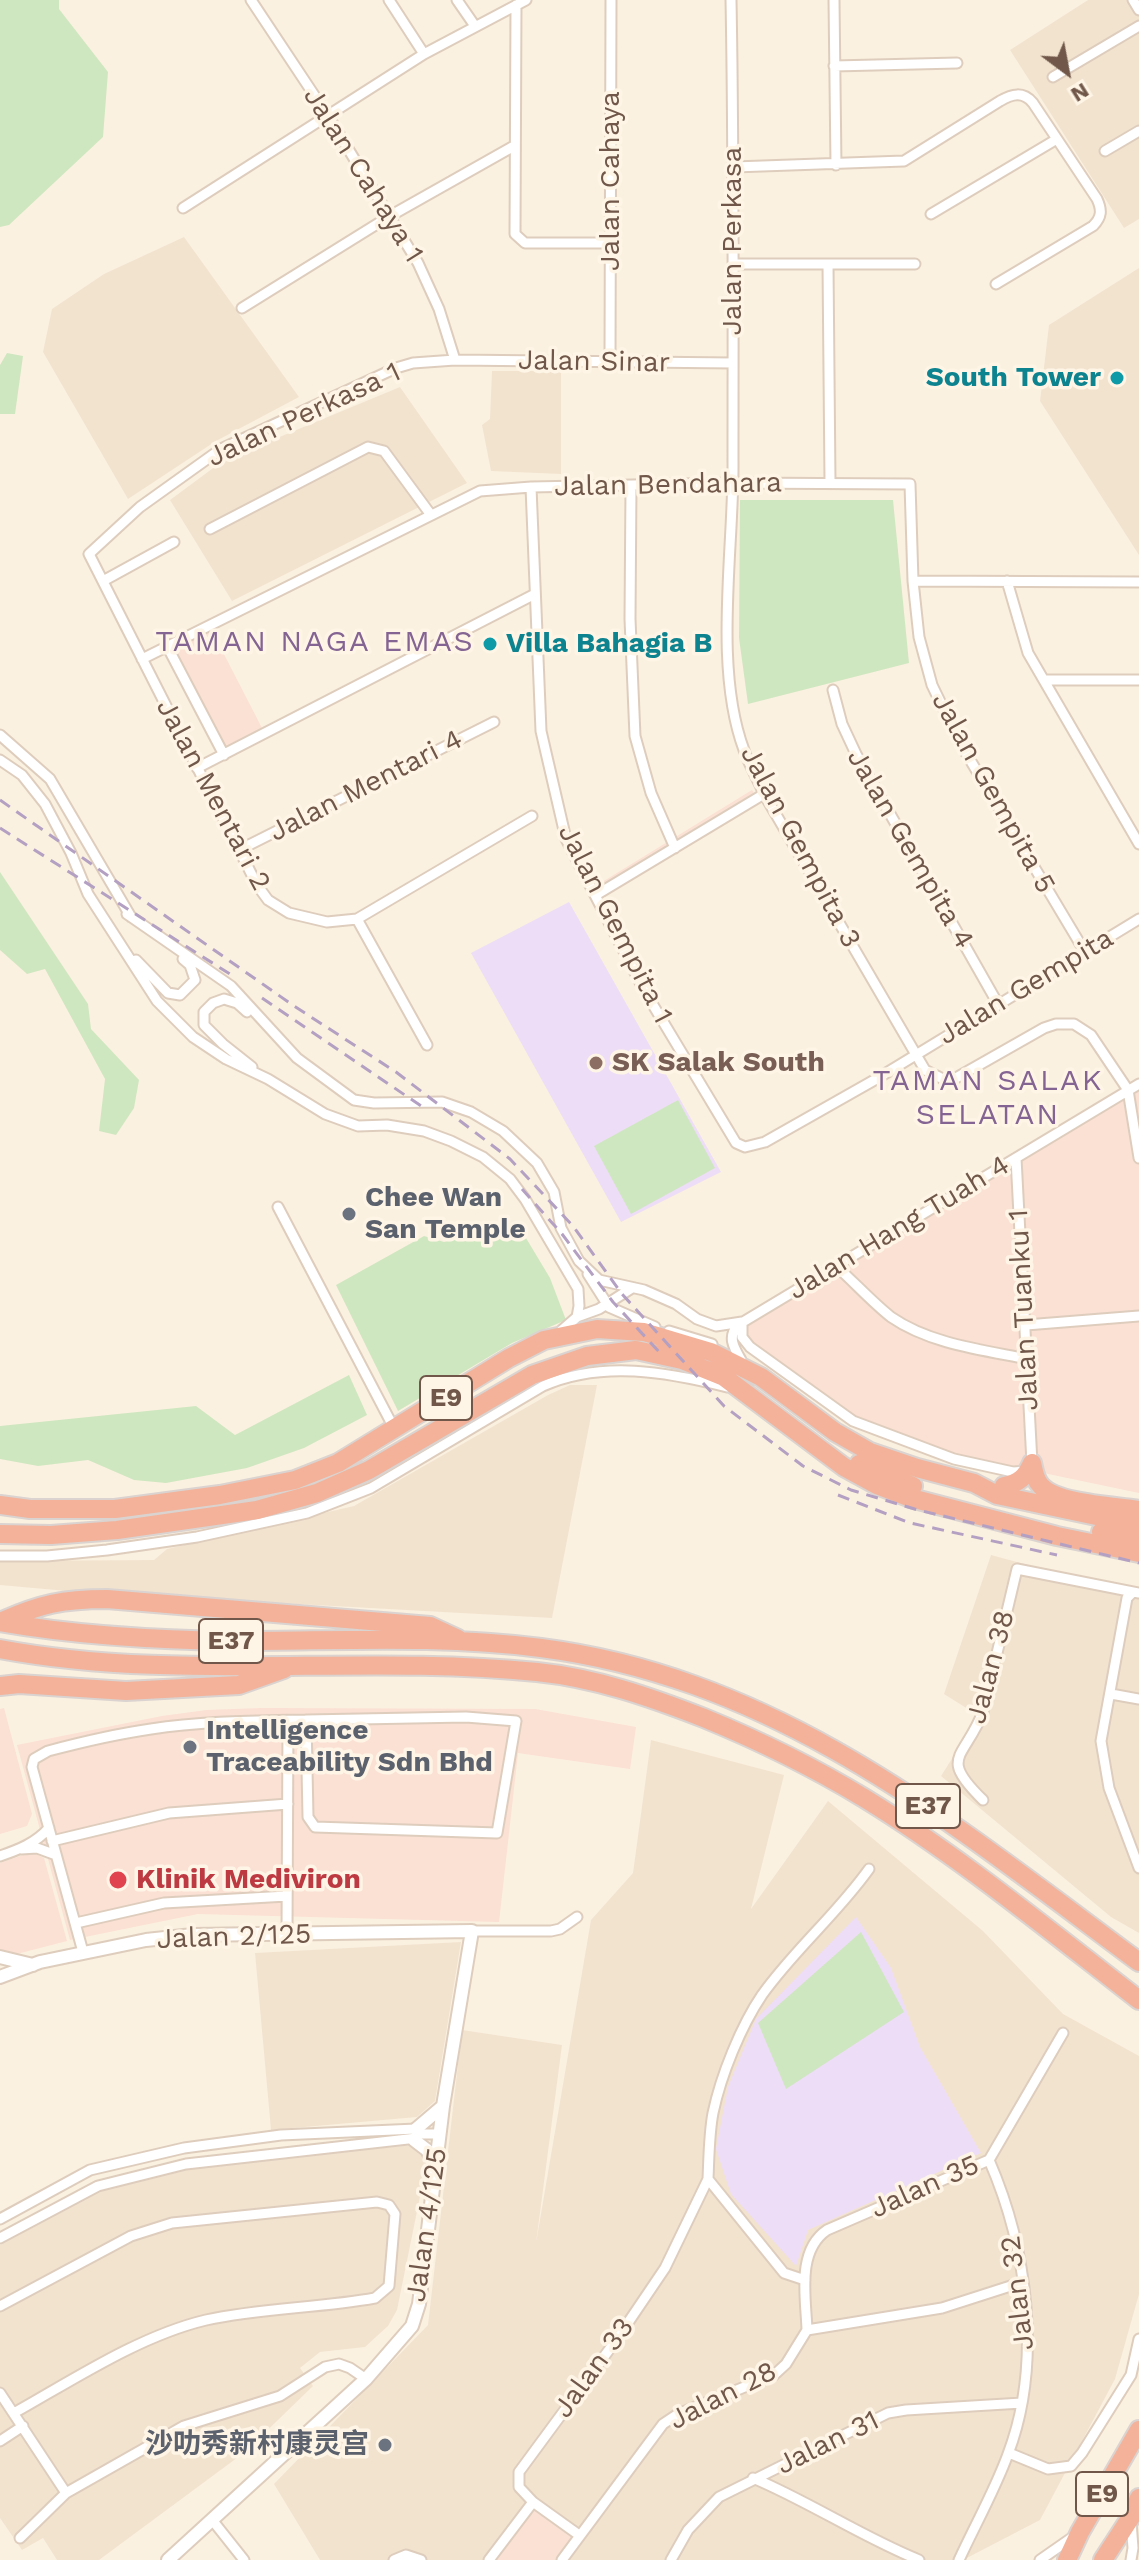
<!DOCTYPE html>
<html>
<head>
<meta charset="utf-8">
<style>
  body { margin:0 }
  #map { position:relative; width:1139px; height:2560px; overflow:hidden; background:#fbf1e0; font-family:"Work Sans",sans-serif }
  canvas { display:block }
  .north { position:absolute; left:1027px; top:32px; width:80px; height:80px; -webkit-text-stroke:6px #fef5e6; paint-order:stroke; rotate:148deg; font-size:22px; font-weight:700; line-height:32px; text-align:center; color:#705749 }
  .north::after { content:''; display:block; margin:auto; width:28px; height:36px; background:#705749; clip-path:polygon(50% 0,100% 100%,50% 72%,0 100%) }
</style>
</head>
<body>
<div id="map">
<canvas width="1139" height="2560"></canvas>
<div class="north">N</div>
</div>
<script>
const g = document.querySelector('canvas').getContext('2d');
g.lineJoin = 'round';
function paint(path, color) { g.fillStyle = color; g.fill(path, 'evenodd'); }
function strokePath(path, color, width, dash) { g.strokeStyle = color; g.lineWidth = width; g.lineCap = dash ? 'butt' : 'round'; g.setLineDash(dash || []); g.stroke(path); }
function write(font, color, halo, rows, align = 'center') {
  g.font = font + ' "Work Sans","Noto Sans SC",sans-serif'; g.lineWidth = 7; g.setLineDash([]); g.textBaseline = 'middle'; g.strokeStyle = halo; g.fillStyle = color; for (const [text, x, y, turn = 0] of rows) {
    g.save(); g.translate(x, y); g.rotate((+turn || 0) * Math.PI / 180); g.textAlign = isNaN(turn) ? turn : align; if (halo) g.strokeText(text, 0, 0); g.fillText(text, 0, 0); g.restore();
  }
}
paint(new Path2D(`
  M1088 0H1139V219L1124 228 1010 50Z
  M184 237 299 397 216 441 128 499 43 352 52 309 104 274Z
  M1139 268V555L1040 401 1049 325Z
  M492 371H561V474L491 471 482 425 490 419Z
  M400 387 467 483 232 601 170 500 224 460Z
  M570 1385H597L552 1618 78 1592 0 1585V1561L154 1560 167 1549 354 1506 548 1395Z
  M991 1555 1139 1595V1933L1111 1917 941 1776 979 1716 944 1694Z
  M651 1740 784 1775 751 1909 828 1801 983 1931 1063 2014 1139 2056V2294L1115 2379 1040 2520 963 2560H320L274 2484 428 2325 462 2030 562 2045 536 2243 591 1920 633 1873Z
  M461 1942 435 2101 417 2117 271 2130 255 1953Z
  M413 2145 427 2162 397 2310 388 2326 365 2347 320 2352 300 2368 313 2386 245 2452 99 2560H57L43 2538 22 2550 0 2518V2245L104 2190 186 2167Z`), '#f2e3cf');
paint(new Path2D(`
  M211 629 263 730 226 749 173 648Z
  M752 790 760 803 606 896 599 884Z
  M1139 1090V1493L953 1454 856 1419 753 1344 746 1336 747 1325Z
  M4 1708 32 1814 27 1826 0 1834V1709Z
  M261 1708 535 1709 636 1727 630 1769 518 1753 499 1922 198 1914 70 1940 17 1745 162 1716 207 1710Z
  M32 1852 44 1858 67 1941 13 1955 0 1953V1863Z
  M534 2506 574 2535 557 2560H493Z`), '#fbe0d4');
paint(new Path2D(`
  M569 902 721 1172 621 1222 471 953Z
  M856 1917 891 1968 920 2047 981 2153 808 2230 796 2266 731 2194 716 2149 728 2087 756 2019Z`), '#eeddf7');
paint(new Path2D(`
  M0 0H59V9L108 72 103 137 9 225 0 227Z
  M7 353 23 356 15 414H0V365Z
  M740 500H893L909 663 748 704 739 638Z
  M0 872 88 1004 91 1029 139 1080 134 1108 116 1135 99 1131 105 1079 45 969 27 974 0 950Z
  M678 1100 715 1168 631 1214 594 1146Z
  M482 1230 526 1238 550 1278 566 1320 512 1343 398 1411 336 1285 424 1236 444 1242Z
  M349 1375 367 1415 304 1448 247 1468 166 1483 134 1480 88 1460 38 1466 0 1459V1426L196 1406 235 1435Z
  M861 1932 904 2012 786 2089 758 2023Z`), '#cfe7c0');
const minor = new Path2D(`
  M251 0 328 116 418 263 439 309 455 360
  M389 0 424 54
  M457 0 475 26
  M731 0C734 154 733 307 733 461 734 549 713 667 744 750 749 765 758 779 764 794L925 1070 943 1079 956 1078 1044 1028 1056 1024H1074L1091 1035 1128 1090 1139 1158
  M834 0 836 165
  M1133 0 1139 10
  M516 5 515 234 525 243H609
  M834 66 957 63
  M1053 77 1139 26
  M1105 151 1139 131
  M734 167 904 161 1000 101C1012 94 1023 91 1033 103L1097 199C1102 210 1102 217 1093 226L996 284
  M183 208 424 54 526 0
  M931 214 1057 139
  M734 264H915
  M828 264 830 482
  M242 308 390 216 514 146
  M610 362 611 0
  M631 486 630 619 635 736 651 793 675 848
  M531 487 541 731 566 839 644 990 736 1143 745 1147 765 1142 878 1078 1139 919
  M210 529 368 447 384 451 431 515
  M103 581 174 542
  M913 581 1139 582
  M1007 581 1028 653 1139 844
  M167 646 224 755
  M142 659 480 491 531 487 733 483 910 484 913 581 919 637 932 685 960 743 1085 952
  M1044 680H1139
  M833 690 842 724 856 754 998 1004
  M0 735 50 779 131 917
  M0 760 22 775 45 804 71 853 88 894 157 1001 193 1037 226 1059 268 1079 325 1114 358 1126 387 1125 424 1131 451 1141 483 1157 510 1179 525 1199 578 1289 579 1306 577 1317
  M197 768 535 594
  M532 816 357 919 327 922 289 913 268 900 257 885 89 554 140 507 221 449 396 368 413 363 455 360 733 363
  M239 850 494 722
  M596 895 764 794
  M127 914 231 986 297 1058 354 1100 374 1103 442 1102 471 1112 503 1131 537 1163 554 1192 561 1228 579 1261 599 1280 644 1290 676 1304 697 1319 716 1326 742 1322
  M357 919 427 1045
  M136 960 168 993 180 995 195 980 190 965 183 959
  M247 1012 237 1003 224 999 213 1003 204 1012V1025L223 1044 252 1067
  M1016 1158 1032 1463
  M278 1207 395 1430
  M836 1266C854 1282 872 1302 891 1317 930 1344 983 1350 1028 1359
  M588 1274 609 1307 655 1327
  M742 1322V1337L750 1347 853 1421 954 1459 1013 1472 1027 1471
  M1026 1325 1139 1316
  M561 1331 577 1317 599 1309 632 1288
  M669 1331 712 1344
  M741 1360C734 1348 727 1337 738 1325L1139 1084
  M0 1556H47L107 1550 197 1537 307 1513 371 1488 543 1386C602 1360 667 1372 727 1387
  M1133 1592 1127 1598 1101 1741 1109 1788 1139 1868
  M1111 1694 1139 1699
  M983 1800C938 1756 964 1760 983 1712L1017 1569 1139 1593
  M52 1841 169 1813 288 1804
  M21 1849 37 1848 56 1855
  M0 1856C18 1850 36 1843 49 1828
  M76 1923 164 1903 287 1896
  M472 1931H551L560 1929 577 1917
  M287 1934 288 1721
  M83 1952 32 1767 34 1759 48 1751C82 1742 116 1734 151 1729 202 1721 255 1721 306 1720L466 1717 516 1721 497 1833 315 1827 308 1817 306 1720
  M0 2219 90 2170 184 2148 281 2135 416 2129 423 2134H439
  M0 2238 98 2186 186 2164 417 2138
  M805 2280 784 2273 708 2179C709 2157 709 2134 713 2113 721 2075 741 2026 762 1995 794 1950 837 1914 869 1869
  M0 2306 131 2236 172 2223 377 2202 389 2205 395 2214 389 2286 375 2298C320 2308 261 2308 206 2320 139 2336 73 2380 14 2413
  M807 2330C806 2298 796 2251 827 2230L989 2160 1063 2033
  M807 2330 942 2308 1023 2282
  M0 2393 66 2493
  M0 2441 23 2426
  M1009 2453 1048 2469 1071 2466 1082 2453 1131 2375 1139 2339
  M753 2478C810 2502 862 2537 919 2560
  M213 2521 244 2560
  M579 2535 533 2502 519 2487V2472L617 2339 665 2268 708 2179
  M20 2538 66 2493 184 2426 280 2396 325 2367 339 2364 350 2368 366 2379
  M394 2560 406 2555 421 2560
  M489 2560 533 2502
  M562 2560 663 2424 678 2414 774 2375 786 2364 807 2330
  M671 2560 688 2530 719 2497 888 2413 906 2410 1022 2403
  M959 2560C975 2525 995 2490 1008 2454 1043 2362 1027 2247 989 2160
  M1040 2560 1073 2537
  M1131 2560 1133 2548 1131 2521`);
const tertiary = new Path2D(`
  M0 1957 33 1965
  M0 1977 40 1962 146 1940 193 1935 472 1931 443 2106 419 2304 412 2326 366 2379 168 2560
  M416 2129 443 2106
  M414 2140 427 2150 435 2165`);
const motorway = new Path2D(`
  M1032 1463C1034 1472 1035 1480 1041 1486 1057 1504 1115 1506 1139 1510
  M859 1464 913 1486
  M1004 1486C1019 1483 1026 1477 1032 1463
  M0 1505 30 1509H115L220 1495 295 1480 338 1463 509 1358 544 1340 597 1329 644 1332 711 1352 761 1377 835 1432 870 1452 917 1468 974 1483 997 1495 1139 1525
  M1101 1532 1139 1539
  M0 1534 51 1535 117 1530 257 1510 317 1493 369 1470 532 1375 587 1356 636 1350 682 1360 724 1377 844 1467 877 1485 911 1498 1057 1536 1139 1553
  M0 1622C79 1636 159 1640 239 1641 340 1641 441 1635 541 1648 780 1679 953 1824 1139 1962
  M0 1622C40 1604 63 1599 107 1599L430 1626 458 1639
  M0 1649C176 1682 359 1654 537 1672 596 1678 650 1697 704 1718 760 1741 813 1767 864 1798 959 1856 1051 1932 1139 2000
  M0 1686 19 1684 126 1691 239 1685 284 1669
  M1067 2560 1080 2532 1139 2430
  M1103 2560 1131 2517 1139 2498`);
strokePath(minor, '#decdbd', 13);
strokePath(tertiary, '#decdbd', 16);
strokePath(motorway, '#dad3d0', 22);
strokePath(minor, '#fff', 9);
strokePath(tertiary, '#fff', 12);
strokePath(motorway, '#f3b299', 18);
strokePath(new Path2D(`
  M0 800 294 1006 396 1072 510 1159 573 1226 622 1294 724 1406 803 1466 851 1490 918 1510 1139 1563
  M0 828 233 976
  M262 998 424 1108
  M522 1189 562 1234 613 1302 661 1354
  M838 1495 910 1523 1057 1555`), '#b3a0c2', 3, [12, 8]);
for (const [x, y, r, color] of [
  [1117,378,8,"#0f9aa8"],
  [490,644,8,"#0f9aa8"],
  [596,1063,8,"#8d6e63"],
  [349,1214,8,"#6b7280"],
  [190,1747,8,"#6b7280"],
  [118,1880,10,"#e0444e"],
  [385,2445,8,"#6b7280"]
]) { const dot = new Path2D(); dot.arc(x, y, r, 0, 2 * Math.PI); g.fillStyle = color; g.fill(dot); strokePath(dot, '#fef5e6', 3); }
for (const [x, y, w] of [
  [446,1398,52],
  [231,1641,64],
  [928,1806,64],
  [1102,2494,52]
]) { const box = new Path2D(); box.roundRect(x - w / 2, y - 22, w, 44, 6); g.fillStyle = '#fef5e6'; g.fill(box); strokePath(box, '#705749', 2); }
write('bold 26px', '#705749', null, [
  ["E9",446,1398],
  ["E37",231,1641],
  ["E37",928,1806],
  ["E9",1102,2494]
]);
write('28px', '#705749', '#fef5e6', [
  ["Jalan Cahaya 1",363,175,58],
  ["Jalan Cahaya",611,181,-90],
  ["Jalan Perkasa",733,241,-90],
  ["Jalan Sinar",594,362,1],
  ["Jalan Perkasa 1",304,415,-25],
  ["Jalan Bendahara",668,485,-1],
  ["Jalan Mentari 4",366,786,-27],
  ["Jalan Gempita 5",993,793,61],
  ["Jalan Mentari 2",213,795,62],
  ["Jalan Gempita 3",800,847,62],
  ["Jalan Gempita 4",910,849,60],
  ["Jalan Gempita 1",615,924,63],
  ["Jalan Gempita",1026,987,-31],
  ["Jalan Hang Tuah 4",899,1228,-31],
  ["Jalan Tuanku 1",1024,1310,-93],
  ["Jalan 38",991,1667,-75],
  ["Jalan 2/125",234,1937,-2],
  ["Jalan 35",925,2187,-24],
  ["Jalan 4/125",427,2225,-82],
  ["Jalan 32",1018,2293,-97],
  ["Jalan 33",594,2368,-54],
  ["Jalan 28",723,2396,-27],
  ["Jalan 31",828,2443,-26]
]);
write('bold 28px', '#0d838f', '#fef5e6', [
  ["South Tower",1101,378],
  ["Villa Bahagia B",506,644,"left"]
], 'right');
write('bold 28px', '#785e54', '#fef5e6', [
  ["SK Salak South",612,1063]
], 'left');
write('bold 28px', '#5b616d', '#fef5e6', [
  ["Chee Wan",365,1198],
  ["San Temple",365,1230],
  ["Intelligence",206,1731],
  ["Traceability Sdn Bhd",206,1763],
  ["沙叻秀新村康灵宫",369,2445,"right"]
], 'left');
write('bold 28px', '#be3a42', '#fef5e6', [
  ["Klinik Mediviron",136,1880]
], 'left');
g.letterSpacing = '2px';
write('30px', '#846493', '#fef5e6', [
  ["TAMAN NAGA EMAS",315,642],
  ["TAMAN SALAK",988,1081],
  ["SELATAN",988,1115]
]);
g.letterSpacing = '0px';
</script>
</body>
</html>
